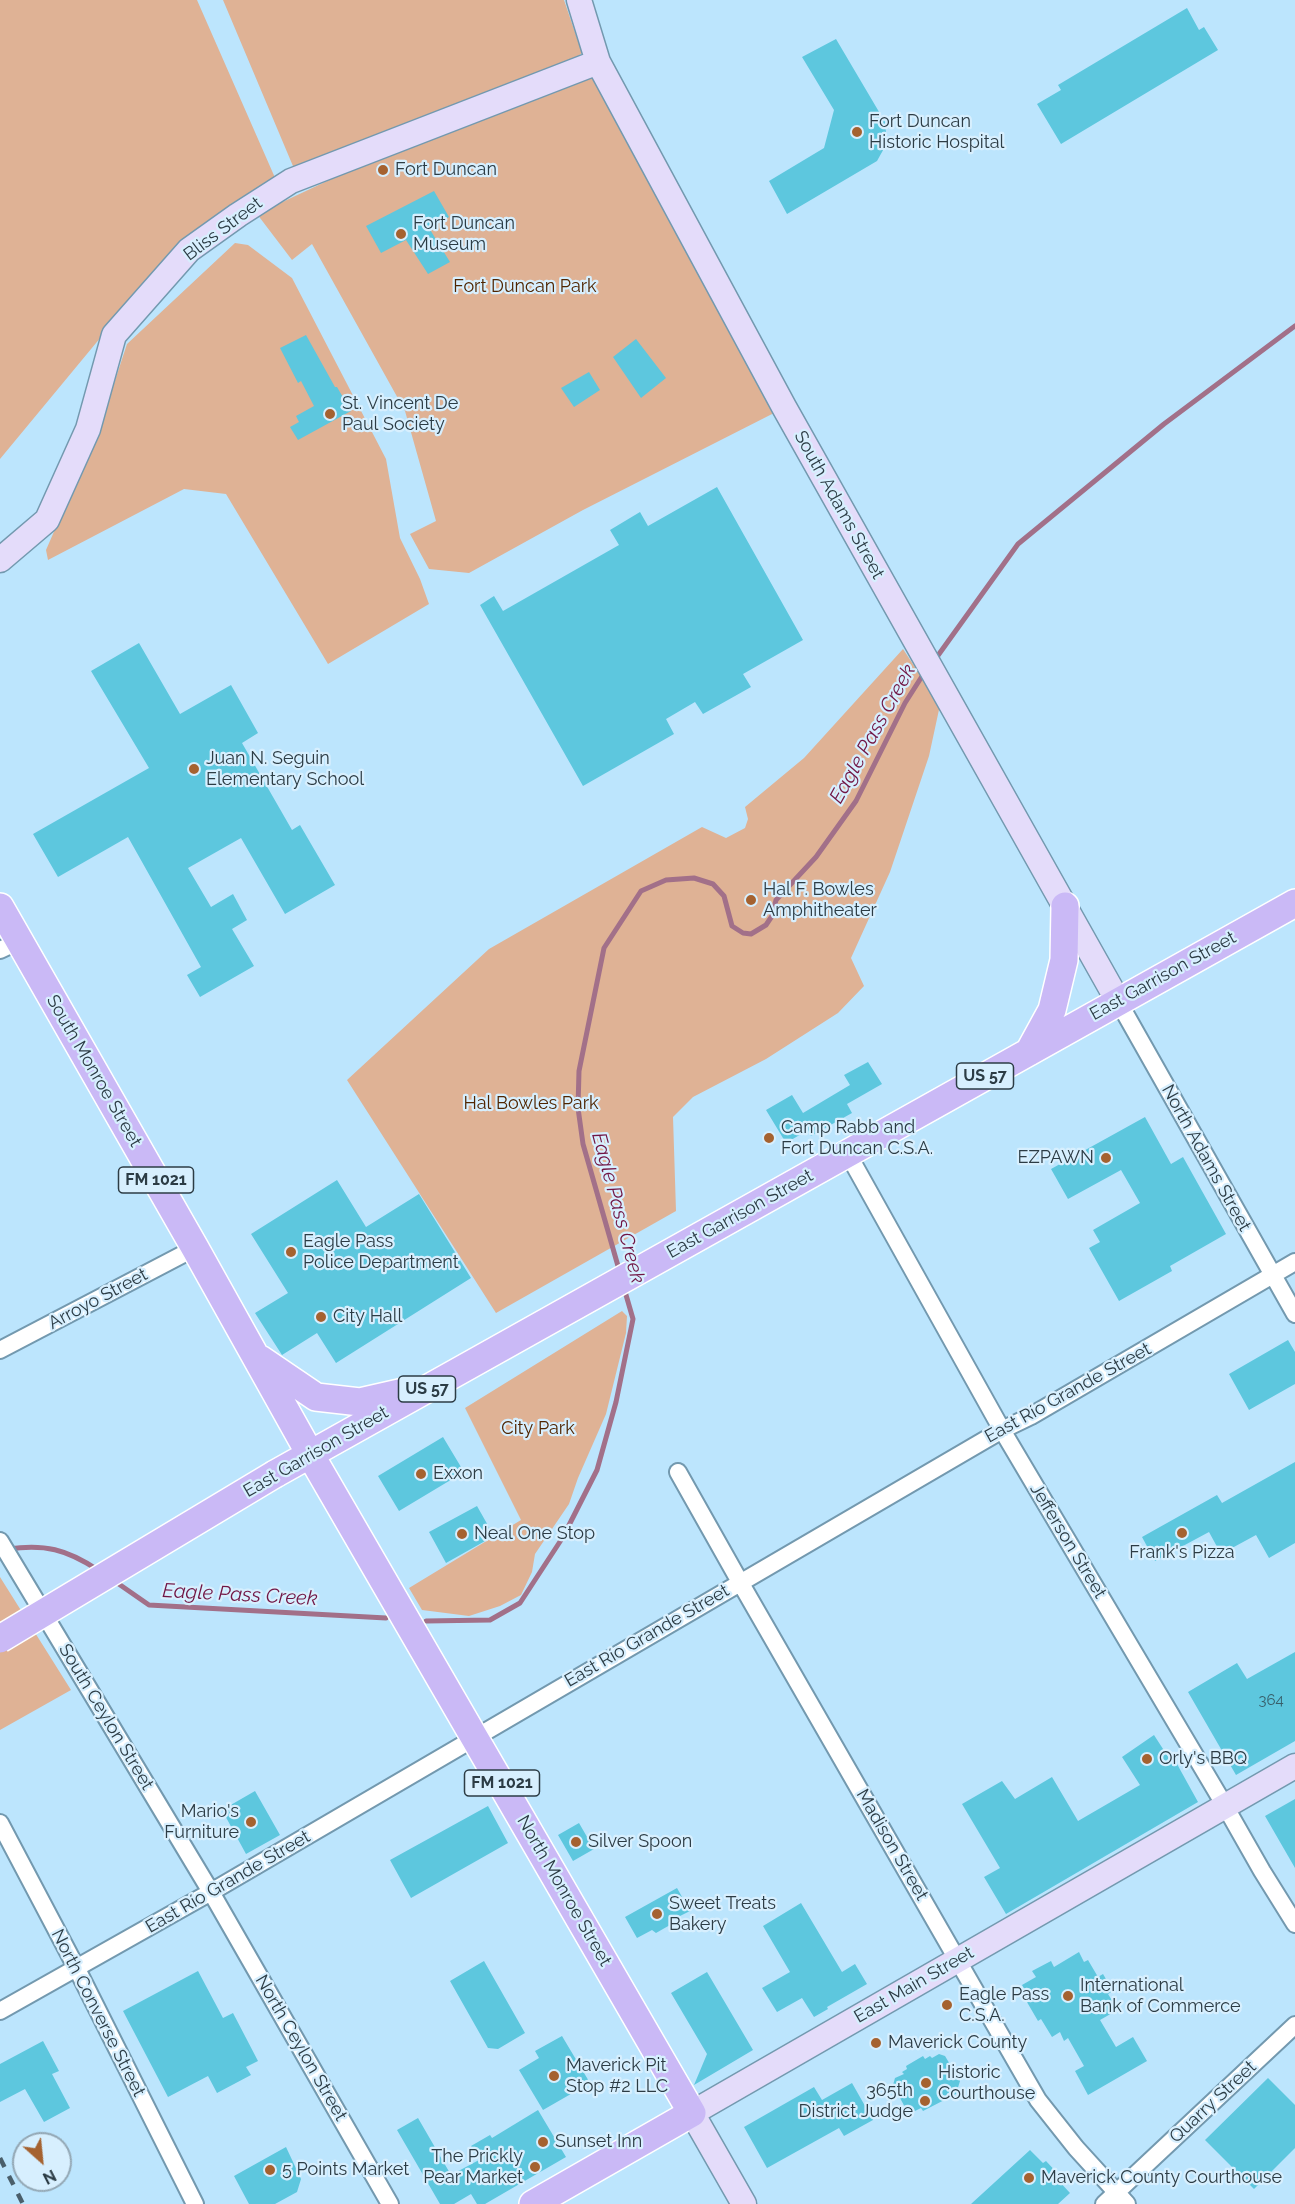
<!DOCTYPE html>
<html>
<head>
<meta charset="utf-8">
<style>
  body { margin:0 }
  #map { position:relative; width:1295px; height:2204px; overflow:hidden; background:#bce5fd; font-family:Raleway,sans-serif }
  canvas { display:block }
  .north { position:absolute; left:12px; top:2132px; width:60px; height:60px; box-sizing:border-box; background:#d7effe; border:2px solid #93a7b4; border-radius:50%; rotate:153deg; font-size:16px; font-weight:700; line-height:24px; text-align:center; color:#2c3c45 }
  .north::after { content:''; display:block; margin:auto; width:21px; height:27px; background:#a56230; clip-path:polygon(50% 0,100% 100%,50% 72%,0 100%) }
</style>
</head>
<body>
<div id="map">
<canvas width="1295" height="2204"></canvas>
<div class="north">N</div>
</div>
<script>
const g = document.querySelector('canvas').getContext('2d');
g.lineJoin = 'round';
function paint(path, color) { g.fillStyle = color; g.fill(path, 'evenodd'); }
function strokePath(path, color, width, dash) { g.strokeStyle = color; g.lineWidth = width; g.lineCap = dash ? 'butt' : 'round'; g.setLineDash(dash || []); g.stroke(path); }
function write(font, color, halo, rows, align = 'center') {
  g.font = font + ' Raleway,sans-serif'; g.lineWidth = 4.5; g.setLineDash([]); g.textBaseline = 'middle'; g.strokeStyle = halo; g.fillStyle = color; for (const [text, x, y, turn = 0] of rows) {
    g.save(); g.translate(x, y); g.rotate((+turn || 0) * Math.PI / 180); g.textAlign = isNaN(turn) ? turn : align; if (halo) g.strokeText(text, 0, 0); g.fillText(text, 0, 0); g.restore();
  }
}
paint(new Path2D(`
  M0 0H197L276 180 178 244 0 459Z
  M223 0H564L582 53 542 84 298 178Z
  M596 72 778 411 583 510 469 573 429 569 410 534 436 521 405 411 312 244 292 260 257 214 376 158Z
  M235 243 248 245 292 278 386 459 400 538 420 579 429 604 328 664 226 494 184 489 48 560 46 550 100 426 127 344Z
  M903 649 940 705 929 756 890 872 851 958 864 986 838 1013 766 1059 693 1097 673 1117 676 1211 496 1313 347 1080 489 949 702 827 726 838 745 828 748 819 745 807 804 758Z
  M622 1311 627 1316 626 1333 606 1414 578 1478 569 1504 535 1554 532 1572 521 1595 500 1606 469 1616 422 1610 409 1588 521 1520 465 1408Z
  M0 1577 71 1690 0 1730Z`), '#dfb295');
strokePath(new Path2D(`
  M934 661 1018 544 1164 424 1295 326
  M620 1273 583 1144 578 1108 579 1071 604 948 641 891 666 880 694 878 713 884 724 896 732 926 743 933 751 934 766 925 772 916 776 900 816 857 856 801 905 703 926 670
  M8 1549C45 1544 66 1549 98 1570
  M113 1580 149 1605 386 1618
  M426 1621 490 1620 520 1603 563 1537 597 1470 616 1402 633 1319 624 1288`), '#a27089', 5);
paint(new Path2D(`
  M1187 8 1199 30 1204 27 1218 50 1061 144 1037 104 1061 90 1058 85Z
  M836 39 885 122 887 143 877 161 787 214 769 181 824 148 834 110 802 57Z
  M434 191 449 217 429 228 450 262 428 274 406 240 381 253 366 226Z
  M306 335 335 387H337L351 411 298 440 290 427 299 422 296 416 314 406 301 381 298 383 280 348Z
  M636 339 666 378 641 398 613 357Z
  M589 372 600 390 574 407 561 388Z
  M717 487 803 640 743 674 751 687 703 714 695 702 666 719 674 734 583 786 480 605 494 596 503 611 619 545 610 530 640 512 648 526Z
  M139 643 180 714 231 685 258 733 242 743 292 830 300 825 335 885 285 914 241 838 188 868 211 907 233 894 247 920 232 929 254 966 200 997 187 975 201 967 128 837 58 877 33 834 149 768 91 671Z
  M868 1062 882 1084 847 1104 852 1113 811 1136 808 1130 786 1143 766 1110 792 1095 803 1113 850 1085 844 1075Z
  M1145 1117 1171 1164 1183 1157 1226 1234 1170 1266 1172 1271 1119 1301 1089 1248 1100 1242 1093 1230 1140 1203 1121 1170 1068 1199 1051 1169Z
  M337 1180 366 1227 419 1194 471 1278 336 1363 317 1333 282 1355 255 1313 288 1293 251 1234Z
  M1288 1340 1295 1352V1384L1249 1410 1229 1374Z
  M443 1437 464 1472 399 1511 378 1476Z
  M1295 1462V1543L1269 1558 1256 1535 1221 1554 1209 1532 1155 1561 1142 1537 1217 1495 1222 1503Z
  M477 1506 494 1536 446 1563 429 1532Z
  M1295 1652V1741L1236 1775 1188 1692 1237 1663 1247 1679Z
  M1154 1735 1174 1766 1177 1764 1198 1802 1006 1914 984 1877 1000 1868 962 1804 1002 1781 1015 1799 1052 1777 1078 1821 1140 1785 1122 1757Z
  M255 1791 280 1835 246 1854 222 1810Z
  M1295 1799V1868L1265 1816Z
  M488 1806 508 1843 411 1898 390 1860Z
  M579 1823 594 1849 573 1861 558 1835Z
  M677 1888 690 1911 674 1919 670 1925 656 1933 652 1930 637 1938 625 1917Z
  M801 1903 842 1972 855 1964 867 1984 827 2007 828 2009 814 2017 802 1998 777 2012 762 1988 790 1972 763 1926Z
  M1079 1952 1084 1962 1088 1960 1098 1977 1103 1974 1113 1991 1108 1994 1113 2002 1109 2005 1114 2012 1100 2020 1116 2047 1133 2037 1147 2061 1088 2095 1075 2071 1084 2066 1068 2038 1064 2041 1060 2032 1052 2037 1041 2019 1038 2021 1024 1997 1028 1995 1022 1985 1036 1977 1032 1971 1051 1961 1054 1967Z
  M484 1961 525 2033 498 2049 488 2048 450 1981Z
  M198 1971 223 2018 233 2013 258 2061 246 2067 251 2075 217 2093 208 2076 168 2097 123 2011Z
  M707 1972 753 2050 694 2085 707 2054 671 1993Z
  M562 2036 590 2083 543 2110 519 2070 539 2058 535 2051Z
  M43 2041 59 2071 52 2074 70 2108 44 2122 25 2089 0 2102V2064Z
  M939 2054 945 2056 960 2081 956 2094 923 2111 921 2108 913 2112 907 2111 893 2085 895 2078 904 2074 902 2072 907 2069 906 2066 923 2056 925 2059 930 2056 932 2058Z
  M1268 2078 1295 2105V2148L1254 2189 1205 2140Z
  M852 2083 873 2120 844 2136 839 2128 767 2168 744 2127 814 2087 822 2100Z
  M538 2110 566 2157 485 2204H477L471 2194 454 2204H440L397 2130 418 2118 451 2175 479 2160 471 2146 490 2135 492 2138Z
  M286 2147 301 2179 297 2192 275 2204H249L234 2176Z
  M1030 2150 1043 2163 1046 2161 1060 2176 1057 2179 1070 2193 1058 2204H971Z`), '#5dc7de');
const street = new Path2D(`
  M0 950 19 941
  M1118 1001 1295 1314
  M848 1154 1002 1430 1225 1806 1262 1871 1295 1924
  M0 1350 195 1248
  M678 1472 740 1582 1038 2100 1076 2148 1127 2204
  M0 1541 211 1892 390 2204
  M0 1823 77 1969 195 2204
  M0 2011 211 1892 1002 1430 1031 1416 1295 1262
  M1104 2204 1295 2025`);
const secondary = new Path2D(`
  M579 0 598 62 784 407 1118 1001
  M0 560 47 520 88 429 114 335 189 250 238 215 291 181 598 62
  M744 2204 692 2113 1295 1766`);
const primary = new Path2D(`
  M0 907 195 1248 310 1454 692 2113 533 2204
  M1029 1052 1052 1010 1064 960 1065 906
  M260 1359 316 1397 360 1402 404 1392
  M275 1474 1295 903`);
strokePath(street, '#7399af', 20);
strokePath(secondary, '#7399af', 27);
strokePath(primary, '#fff', 30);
strokePath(street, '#fff', 16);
strokePath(secondary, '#e4dcfa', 24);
strokePath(primary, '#cab9f6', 27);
strokePath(new Path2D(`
  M0 2158 23 2204`), '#4a5f6b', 4.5, [10, 10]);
const primaryBridge = new Path2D(`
  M0 1639 275 1474`);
strokePath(primaryBridge, '#fff', 30, []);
strokePath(primaryBridge, '#cab9f6', 27);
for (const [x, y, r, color] of [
  [857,132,6,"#a56230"],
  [383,170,6,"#a56230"],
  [401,234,6,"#a56230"],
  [330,414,6,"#a56230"],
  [194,769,6,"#a56230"],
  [751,900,6,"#a56230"],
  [769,1138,6,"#a56230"],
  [1106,1158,6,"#a56230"],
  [291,1252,6,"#a56230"],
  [321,1317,6,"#a56230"],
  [421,1474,6,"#a56230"],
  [1182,1533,6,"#a56230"],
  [462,1534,6,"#a56230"],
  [1147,1759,6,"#a56230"],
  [251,1822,6,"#a56230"],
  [576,1842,6,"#a56230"],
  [657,1914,6,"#a56230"],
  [1068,1996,6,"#a56230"],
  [947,2005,6,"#a56230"],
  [876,2043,6,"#a56230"],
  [554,2076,6,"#a56230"],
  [926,2083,6,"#a56230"],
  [925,2101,6,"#a56230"],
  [543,2142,6,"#a56230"],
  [535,2167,6,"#a56230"],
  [270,2170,6,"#a56230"],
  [1029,2178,6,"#a56230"]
]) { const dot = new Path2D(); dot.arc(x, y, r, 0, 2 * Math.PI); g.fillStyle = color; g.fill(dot); strokePath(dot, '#d7effe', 2); }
write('15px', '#385f6b', null, [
  ["364",1271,1700]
]);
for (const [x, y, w] of [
  [985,1076,57],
  [156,1180,75],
  [427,1389,57],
  [502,1783,75]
]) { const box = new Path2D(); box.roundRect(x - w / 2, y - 13, w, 26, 4.5); g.fillStyle = '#d7effe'; g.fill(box); strokePath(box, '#2c3c45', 1.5); }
write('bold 16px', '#2c3c45', null, [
  ["US 57",985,1076],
  ["FM 1021",156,1180],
  ["US 57",427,1389],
  ["FM 1021",502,1783]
]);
write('18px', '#2c3c45', '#d7effe', [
  ["Fort Duncan",869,122],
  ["Historic Hospital",869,143],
  ["Fort Duncan",395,170],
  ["Fort Duncan",413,224],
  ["Museum",413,245],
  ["St. Vincent De",342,404],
  ["Paul Society",342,425],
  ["Juan N. Seguin",206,759],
  ["Elementary School",206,780],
  ["Hal F. Bowles",763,890],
  ["Amphitheater",763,911],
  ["Camp Rabb and",781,1128],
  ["Fort Duncan C.S.A.",781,1149],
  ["EZPAWN",1094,1158,"right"],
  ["Eagle Pass",303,1242],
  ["Police Department",303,1263],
  ["City Hall",333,1317],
  ["Exxon",433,1474],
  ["Neal One Stop",474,1534],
  ["Frank's Pizza",1182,1553,"center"],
  ["Orly's BBQ",1159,1759],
  ["Mario's",239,1812,"right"],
  ["Furniture",239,1833,"right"],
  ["Silver Spoon",588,1842],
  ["Sweet Treats",669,1904],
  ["Bakery",669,1925],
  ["International",1080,1986],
  ["Bank of Commerce",1080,2007],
  ["Eagle Pass",959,1995],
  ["C.S.A.",959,2016],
  ["Maverick County",888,2043],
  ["Maverick Pit",566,2066],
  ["Stop #2 LLC",566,2087],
  ["Historic",938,2073],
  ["Courthouse",938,2094],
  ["365th",913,2091,"right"],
  ["District Judge",913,2112,"right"],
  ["Sunset Inn",555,2142],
  ["The Prickly",523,2157,"right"],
  ["Pear Market",523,2178,"right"],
  ["5 Points Market",282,2170],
  ["Maverick County Courthouse",1041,2178]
], 'left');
write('18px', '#2c3c45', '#d7effe', [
  ["Bliss Street",223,229,-37],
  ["South Adams Street",839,505,61],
  ["East Garrison Street",1163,976,-29],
  ["South Monroe Street",94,1071,60],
  ["North Adams Street",1206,1158,61],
  ["East Garrison Street",740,1214,-29],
  ["Arroyo Street",98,1299,-28],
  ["East Río Grande Street",1068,1393,-29],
  ["East Garrison Street",316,1452,-30],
  ["Jefferson Street",1068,1541,59],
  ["East Río Grande Street",647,1636,-30],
  ["South Ceylon Street",106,1717,59],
  ["Madison Street",892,1845,60],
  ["East Río Grande Street",228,1882,-30],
  ["North Monroe Street",564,1891,60],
  ["East Main Street",914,1985,-30],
  ["North Converse Street",98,2013,63],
  ["North Ceylon Street",301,2048,60],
  ["Quarry Street",1213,2102,-43]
]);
write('18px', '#502500', '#d7effe', [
  ["Fort Duncan Park",525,287],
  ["Hal Bowles Park",531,1104],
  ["City Park",538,1429]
]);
write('italic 20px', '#711544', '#d7effe', [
  ["Eagle Pass Creek",873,734,-61],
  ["Eagle Pass Creek",618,1208,75],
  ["Eagle Pass Creek",240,1595,3]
]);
</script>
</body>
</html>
